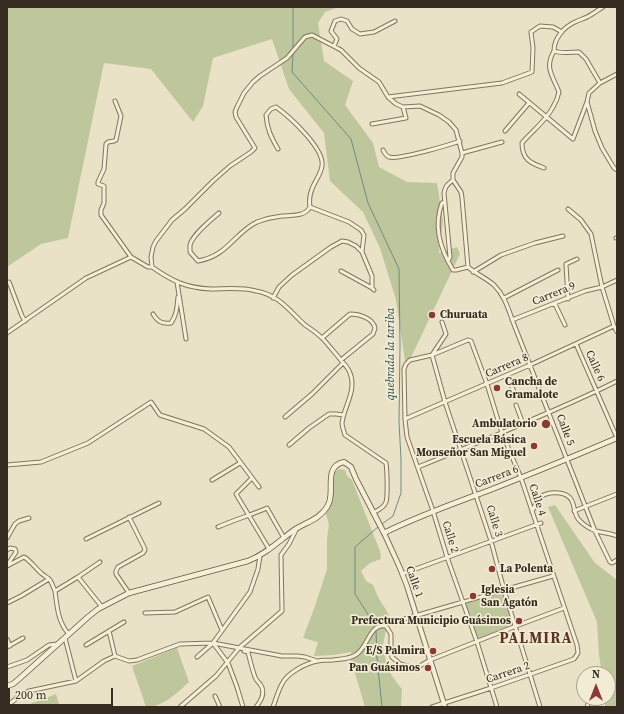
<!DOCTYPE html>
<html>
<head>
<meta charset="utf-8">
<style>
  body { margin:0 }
  #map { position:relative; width:624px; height:714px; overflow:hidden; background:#eae2c6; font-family:"Source Serif 4",serif }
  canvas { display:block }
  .frame { position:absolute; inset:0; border:8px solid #352b20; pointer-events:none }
  .north { position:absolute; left:576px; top:666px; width:40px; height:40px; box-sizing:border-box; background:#f2ecd4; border:1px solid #a69f8c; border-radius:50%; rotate:0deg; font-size:11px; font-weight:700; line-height:16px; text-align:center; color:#352b20 }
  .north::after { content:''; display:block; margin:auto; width:14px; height:18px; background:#8c3933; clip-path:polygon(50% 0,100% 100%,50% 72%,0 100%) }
  .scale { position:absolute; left:8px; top:688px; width:105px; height:18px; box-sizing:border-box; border:2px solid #352b20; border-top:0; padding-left:5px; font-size:12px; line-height:14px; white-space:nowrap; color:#352b20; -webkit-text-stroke:3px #f2ecd4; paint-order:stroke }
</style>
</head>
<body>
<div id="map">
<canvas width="624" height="714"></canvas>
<div class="frame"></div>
<div class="north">N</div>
<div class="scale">200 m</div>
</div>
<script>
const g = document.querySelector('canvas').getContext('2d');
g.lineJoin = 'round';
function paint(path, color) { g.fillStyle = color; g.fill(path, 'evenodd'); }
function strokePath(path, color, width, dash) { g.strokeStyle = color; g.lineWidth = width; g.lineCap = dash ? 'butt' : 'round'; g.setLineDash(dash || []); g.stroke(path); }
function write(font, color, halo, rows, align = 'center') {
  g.font = font + ' "Source Serif 4",serif'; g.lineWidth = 3.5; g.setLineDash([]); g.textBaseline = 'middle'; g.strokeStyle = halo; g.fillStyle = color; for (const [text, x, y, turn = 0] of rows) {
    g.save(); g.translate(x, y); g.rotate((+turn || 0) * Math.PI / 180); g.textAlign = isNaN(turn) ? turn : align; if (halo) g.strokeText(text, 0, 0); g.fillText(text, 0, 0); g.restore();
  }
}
paint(new Path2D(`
  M7 7H339L325 12 318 23 324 61 353 81 345 105 373 143 379 167 407 182 437 183 443 221 439 253 457 247 460 254 406 368 396 300 380 248 363 212 330 181 324 133 289 89 272 39 213 58 203 106 193 122 151 69 104 63 68 238 41 244 7 267Z
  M340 469 345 470 347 476 352 480 380 551 381 559 370 563 361 571 366 581 373 585 378 597 389 615 383 645 387 668 397 683 402 689 401 707H365L351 660V652L333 655 314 656 318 642 303 638 315 606 327 569V538L329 525 326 514 332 499 334 473 337 470Z
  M555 505 595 563 617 580V707H605V698H608V674H602L599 655 597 622 548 507Z
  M504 590 516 626 477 642 463 602Z
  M177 648 189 682C177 693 163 707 146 707L132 666Z
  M56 694 60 707H22Z`), '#bec79b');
strokePath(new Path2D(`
  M293 50V7
  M293 54 292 72 351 139 368 203 399 269 400 345 399 422 401 459V493L393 516 382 524
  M376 627 355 594V547L378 527
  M376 631 377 658 382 707`), '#6e8b86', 1);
const pedestrian = new Path2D(`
  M463 602 504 590`);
const minor = new Path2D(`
  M334 46 337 39 331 31 335 21 341 19 347 21 352 29 360 34 374 32 395 21
  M617 74 600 83 589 93 587 102 595 131 602 148 614 168 617 170
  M600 83 586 59 579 52C570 52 562 54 554 51 554 38 564 27 575 22 579 20 583 19 587 17 593 14 598 10 603 7
  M519 94 573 139 587 102
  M388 97 502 83 532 72 533 48 531 32 540 26 553 27 562 32
  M115 101 121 116 116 140 114 141 108 142 106 144 104 169 98 182V184L104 186V203L101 210V215L131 257 148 267H152
  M372 124 406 118 403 107
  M505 131 529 103
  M278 149C271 137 267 129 266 115L271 109 276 107C290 117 325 149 322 166 321 174 315 181 312 189 310 194 309 201 310 207
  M383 150C384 152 386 156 389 157 399 160 449 145 460 141
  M462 153 502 142
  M544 168C530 163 522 159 522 143 532 131 546 121 553 107 556 102 558 97 559 92 553 76 544 68 554 51
  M444 202 442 203C433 227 440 249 453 270H456L468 267
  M568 209 581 220 591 234 602 287 614 326 617 332
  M219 213C211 220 193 234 190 245 190 246 190 250 190 252L198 261C228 256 234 233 257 222 265 219 273 217 282 216 291 215 305 217 310 207L349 222 361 230 364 235 362 252 372 276V288L374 290
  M616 238H617
  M448 261 450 257 444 193C445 186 448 184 453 180
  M341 271 372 288
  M473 272 501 255 535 243 563 236
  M9 282 22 316 25 321
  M177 282 186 339
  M273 298 279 287 292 275 331 247 342 241 348 242 356 246 362 252
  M504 298 558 270
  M568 299 566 264 577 259
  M555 304 565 325
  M153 314C158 322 162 324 171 323 177 315 177 306 178 297
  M512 320 585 291 602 287 617 280
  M442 322 446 334 432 355 445 402 491 541 504 590 540 707
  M7 333 86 278 131 257
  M322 338 350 314C359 314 373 318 375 328L373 334 341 360
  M576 344 617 438
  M507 375 515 394
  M516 405 523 424
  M285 417 312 394 343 363
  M405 419 530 365 614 326
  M289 445 309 428 329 414H336L344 415
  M7 465 41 462 88 443 151 402 160 415 204 429 229 447 259 487
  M418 467C453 453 488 439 522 424 554 410 586 397 617 381
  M252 478 236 494 269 549
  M212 480 240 463
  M574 511 617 494
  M532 512C534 508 536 501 539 498 547 491 567 490 572 501 575 507 574 516 580 521 584 525 590 529 596 531 603 533 610 533 617 536
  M373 513C378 510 384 508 386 502 388 496 387 469 386 463L345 435C344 431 342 427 342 423 344 406 357 391 350 373 348 367 343 363 340 359 334 352 328 344 322 338 317 333 311 329 305 325 296 317 288 307 278 300 272 296 263 292 256 291 241 287 225 289 211 289 186 288 172 281 152 267L151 257 153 247 156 241 172 220 185 209 213 181 230 166 251 152 255 148 236 117 235 112 237 107 244 93 253 82 260 76 287 58 305 37 312 35 341 50 359 68 379 82 388 97 396 104 403 107 420 106 439 115 449 122 456 130 462 153V157L453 173V180L461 192 462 198 468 267C476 274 486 278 494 285 506 297 509 312 515 327L595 531 610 562 612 563 617 560
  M129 517 144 547 145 550 143 553 118 567 116 571V574L129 593
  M218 527C234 520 251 515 267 508L284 538
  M7 538 15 524 19 521 29 518
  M86 539 159 503
  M7 550 10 548 15 549 16 552C13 557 10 560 8 565
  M7 566 24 557C31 561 35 568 41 573 43 575 47 577 49 579 52 582 53 587 55 591
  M402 574 541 523
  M78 577 102 607
  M504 590 553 576
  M7 603 21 596 49 579
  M145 613 175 612 208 597 222 630
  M394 622 463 602
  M109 631 115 656
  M69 634C58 623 57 606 55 591L78 577 100 562
  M65 638 76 681
  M7 639 10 646
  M213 643 228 663 237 687 243 707
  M86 645 124 622
  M7 647 23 638
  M244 651 248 652C250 660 252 669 255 677 256 680 258 682 260 684 266 692 261 701 256 707
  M197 657 213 643 250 592 258 569 260 556
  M7 667 27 660 49 645 57 644
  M215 696 220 707
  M7 704 12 702 19 696 29 691 76 681 104 661 115 656 129 661 137 660 180 644 213 643 266 653 282 656H297L305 657 317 661
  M180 707 216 676 239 648 282 611 281 555 289 544 296 530
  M273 707C276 699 278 691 282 684 287 673 306 663 318 661 323 660 328 660 333 660 341 659 351 659 357 654 368 646 370 623 386 626L391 634V648L392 657 400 664 411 667 420 666 430 660 516 626 564 608
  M432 707 491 688 574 659 578 653 577 645 521 478 502 433 487 384 471 341 468 340 432 355 410 360 406 364 404 369 405 419 407 437 433 511 447 557 477 642 497 707
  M587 707 590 698`);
const tertiary = new Path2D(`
  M384 533 400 568 407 586 445 707`);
const secondary = new Path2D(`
  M7 686 13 684 20 678 88 617 98 609 129 593 248 561C266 554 279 541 294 530 306 522 319 520 327 507 328 505 330 501 330 499 333 486 325 466 344 462L351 467 356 479 384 533C418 516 455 503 490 490 533 473 575 456 617 438`);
strokePath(pedestrian, '#83745d', 4.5);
strokePath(minor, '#83745d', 5);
strokePath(tertiary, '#83745d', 6);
strokePath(secondary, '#655540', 6);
strokePath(pedestrian, '#f5efd8', 2.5);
strokePath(minor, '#f5efd8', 3);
strokePath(tertiary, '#f5efd8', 4);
strokePath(secondary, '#f5efd8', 4.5);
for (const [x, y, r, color] of [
  [432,315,4,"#8c3933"],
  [497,388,4,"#8c3933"],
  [546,424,5,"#8c3933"],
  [534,446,4,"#8c3933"],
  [492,569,4,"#8c3933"],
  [473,596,4,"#8c3933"],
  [519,621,4,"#8c3933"],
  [433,651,4,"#8c3933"],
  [428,668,4,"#8c3933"]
]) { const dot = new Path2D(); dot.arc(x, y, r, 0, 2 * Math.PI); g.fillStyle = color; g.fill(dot); strokePath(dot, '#f2ecd4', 1.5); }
write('11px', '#352b20', '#f2ecd4', [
  ["Carrera 9",554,294,-22],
  ["Carrera 8",507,366,-23],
  ["Calle 6",595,366,66],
  ["Calle 5",565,430,69],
  ["Carrera 6",497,477,-21],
  ["Calle 4",537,500,72],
  ["Calle 3",494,521,73],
  ["Calle 2",450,537,73],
  ["Calle 1",414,582,71],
  ["Carrera 2",508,673,-19]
]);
write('bold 11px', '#352b20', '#f2ecd4', [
  ["Churuata",440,315,"left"],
  ["Cancha de",505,382,"left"],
  ["Gramalote",505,395,"left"],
  ["Ambulatorio",537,424],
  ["Escuela Básica",526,440],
  ["Monseñor San Miguel",526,453],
  ["La Polenta",500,569,"left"],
  ["Iglesia",481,590,"left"],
  ["San Agatón",481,603,"left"],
  ["Prefectura Municipio Guásimos",511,621],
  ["E/S Palmira",425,651],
  ["Pan Guásimos",420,668]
], 'right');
write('italic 12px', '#305353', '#f2ecd4', [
  ["quebrada la tariba",391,354,-90]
]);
g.letterSpacing = '1px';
write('bold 15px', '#5d3423', '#f2ecd4', [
  ["PALMIRA",536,639]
]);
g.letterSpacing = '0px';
</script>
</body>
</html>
